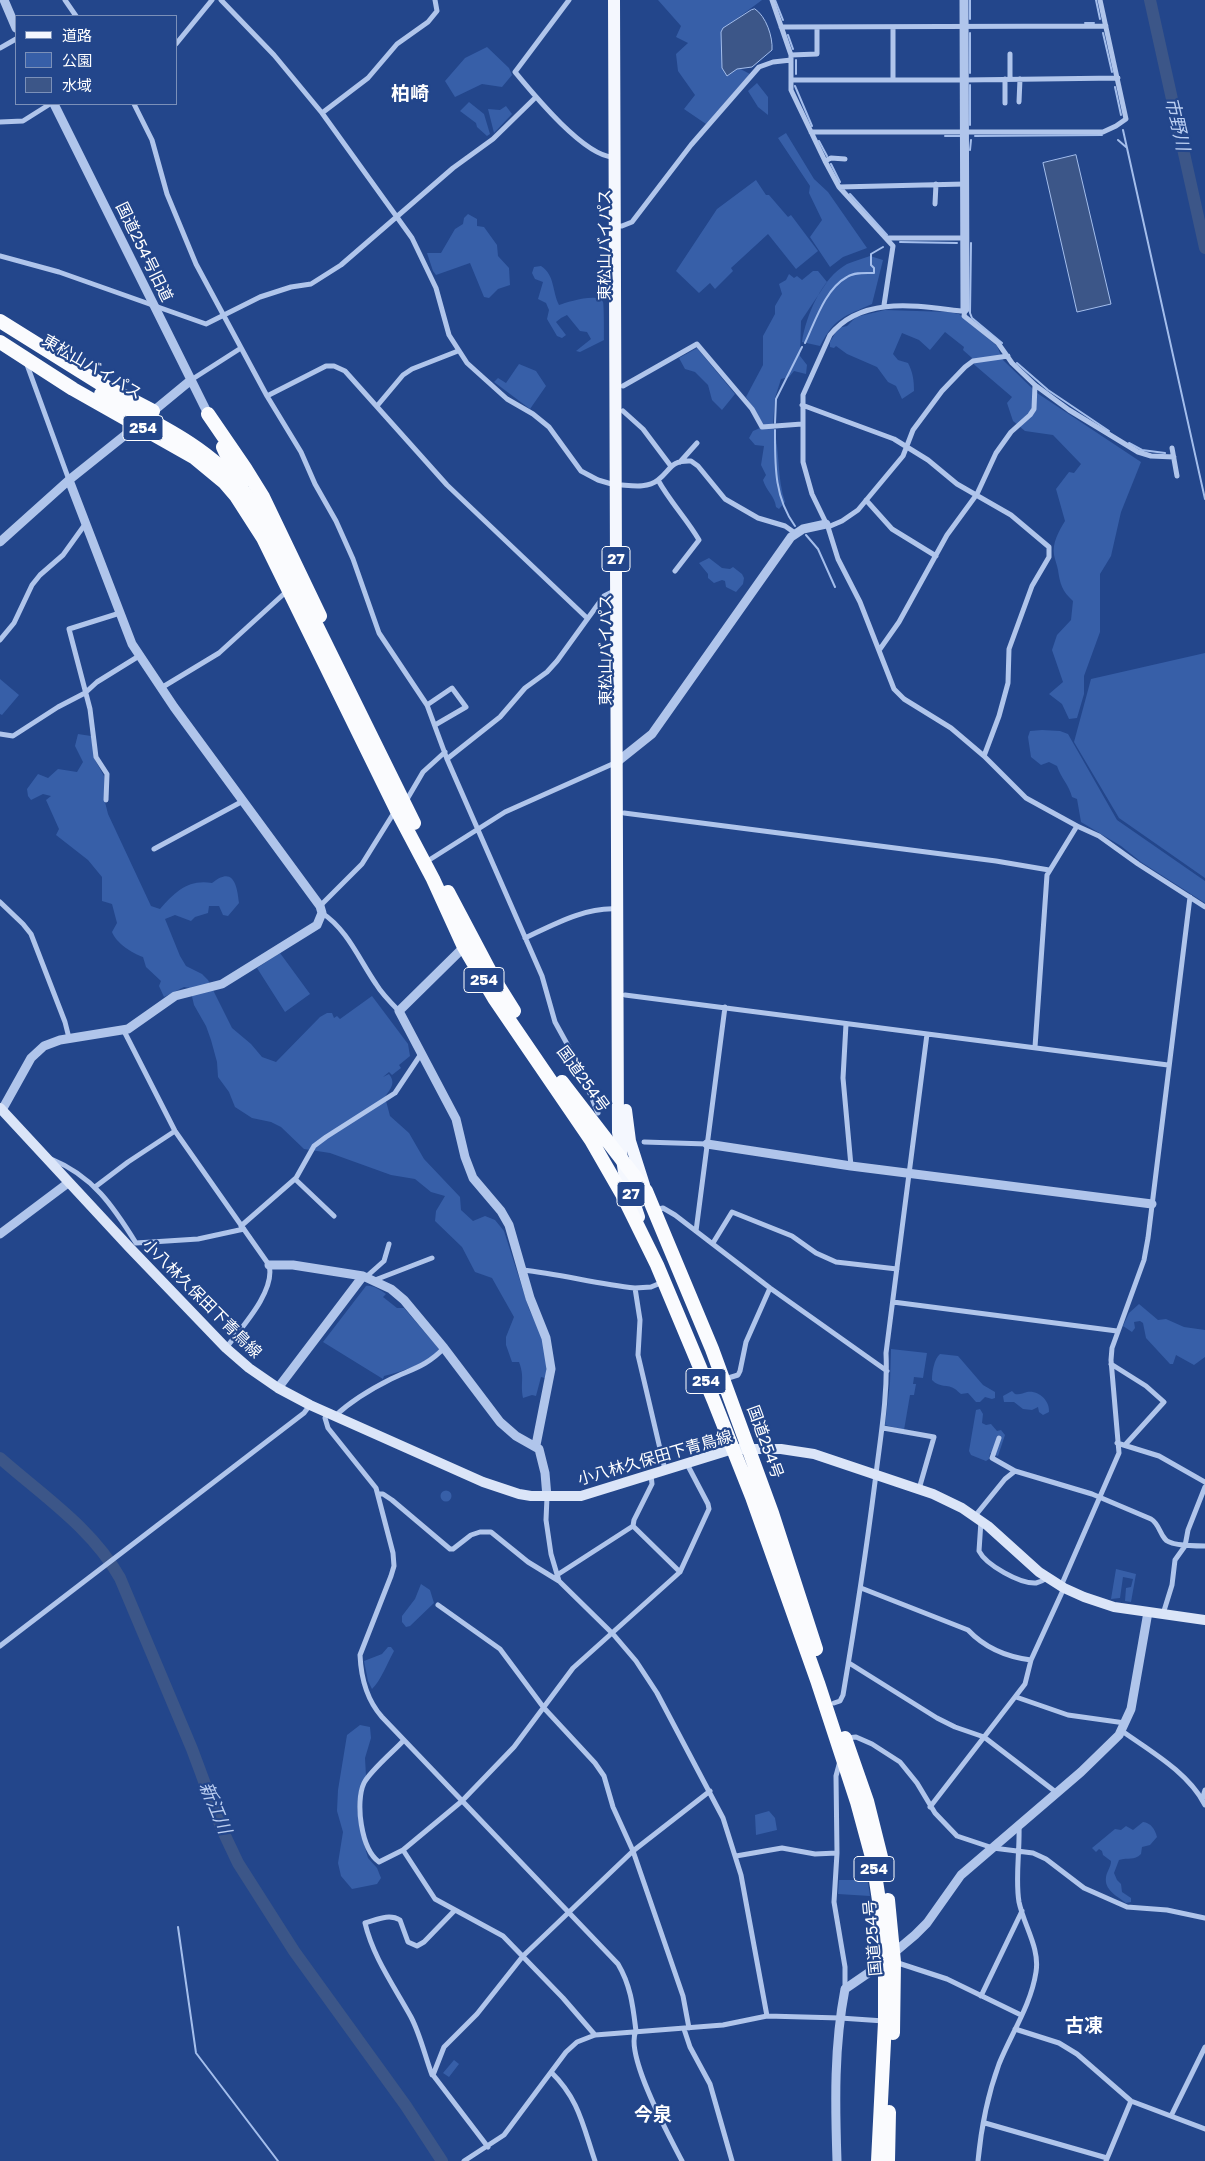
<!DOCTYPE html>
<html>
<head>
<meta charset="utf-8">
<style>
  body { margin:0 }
  #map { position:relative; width:1205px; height:2161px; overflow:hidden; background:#23468b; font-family:"Golos Text","Noto Sans JP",sans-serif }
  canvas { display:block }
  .legend { position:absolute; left:15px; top:15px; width:162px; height:90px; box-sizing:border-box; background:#23468b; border:1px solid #7b90b9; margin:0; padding:6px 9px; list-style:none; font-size:15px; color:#fff }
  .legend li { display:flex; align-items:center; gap:10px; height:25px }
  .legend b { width:25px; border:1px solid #7b90b9 }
</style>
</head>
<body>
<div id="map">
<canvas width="1205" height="2161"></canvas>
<ul class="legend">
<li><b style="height:6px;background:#f4f7fe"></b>道路</li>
<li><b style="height:14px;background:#375fa8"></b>公園</li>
<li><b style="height:14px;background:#3c5688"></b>水域</li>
</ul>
</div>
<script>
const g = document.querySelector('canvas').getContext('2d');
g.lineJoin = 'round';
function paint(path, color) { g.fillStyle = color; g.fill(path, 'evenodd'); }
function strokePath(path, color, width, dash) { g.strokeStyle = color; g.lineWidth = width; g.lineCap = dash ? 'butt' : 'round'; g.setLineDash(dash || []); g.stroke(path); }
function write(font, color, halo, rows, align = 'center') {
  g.font = font + ' "Golos Text","Noto Sans JP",sans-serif'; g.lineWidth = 4.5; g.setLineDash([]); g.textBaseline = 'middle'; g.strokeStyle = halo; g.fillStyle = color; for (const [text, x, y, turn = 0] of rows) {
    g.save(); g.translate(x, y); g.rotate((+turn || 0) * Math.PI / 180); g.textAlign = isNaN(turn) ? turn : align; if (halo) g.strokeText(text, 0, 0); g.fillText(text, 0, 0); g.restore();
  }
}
paint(new Path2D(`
  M658 0H762L727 26 721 45 729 63 750 74 706 124 684 109 695 95 678 71 676 54 688 43 676 37 681 26Z
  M487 47 509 68 512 75 502 87 482 84 455 97 445 81 465 58Z
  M757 83 768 97V115L758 107 748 91Z
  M469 102 484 114 490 134 487 136 477 127 476 123 460 111Z
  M506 106 512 114 494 133 488 109 500 110Z
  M786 133 814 179 828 192 867 248 843 257 830 267 810 237 822 220 809 193 810 186 778 138Z
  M756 180 766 195H769L788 217 791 215 818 251 796 269 768 234 731 268 733 271 715 289 710 283 699 293 676 271 717 209Z
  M468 214 477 219V226L484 227 497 245 498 256 509 268 510 285 498 289 489 298 484 297 470 263 436 275 433 271 427 253H441L455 229 463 224 464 218Z
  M870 256 883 260 872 304C844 317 836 316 820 346L802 342C806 315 822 278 847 264 854 261 862 259 870 256Z
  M541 266C555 275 552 291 559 305 567 302 599 292 603 302 604 303 604 335 604 340L580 352 576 351 591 339 587 332 580 331 567 315 561 318 556 322 566 335 562 338 557 336 547 319 549 310 546 303 538 299 543 282 535 279 532 273 534 267Z
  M813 271H818L827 282 801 321 800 356 807 365 806 374 794 371 789 377 781 379 775 398 773 425H764L746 397 763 365V336L775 314V306L782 294 779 284 786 280 789 274 794 278 797 276 802 280Z
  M885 310 949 312 959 314 997 346 1003 360 1037 393 1141 462 1121 512 1111 556 1100 574V632L1084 676V694L1077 718 1069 719 1062 704 1049 694 1063 682 1052 650 1057 635 1071 620 1073 601C1062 591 1060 584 1058 570 1057 565 1055 560 1054 555 1052 543 1059 531 1065 521L1056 489 1069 472 1074 473 1081 464 1053 435 1025 431 1013 421 1007 403 1012 397 970 361 972 358 963 350 964 347 945 332 930 350 919 340 902 333 893 354 898 360 908 363C913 373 914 380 914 391L902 399 896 386 888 382 877 367 847 354 836 346 834 348 830 347V342L838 328 847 326 856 317Z
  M697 348 735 394 722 410 712 400 708 385 695 372 685 369 679 358Z
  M519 364 536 371 546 386 530 409 494 382 498 378 506 383Z
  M760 428H774C780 453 777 478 785 502L779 509 776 507C775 496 766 491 763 480L766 475 761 465 764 446 755 445 749 438 753 431Z
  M709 558 722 568 730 569 733 567 742 574 744 578 743 584 736 592 726 587 725 581 722 580 714 583 708 578V574L699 563Z
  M1205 653V878L1119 818 1074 742 1091 679Z
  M0 679 19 695 2 715 0 714Z
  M1042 730 1060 731 1068 734 1117 820 1205 881V903L1141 862 1121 846 1081 822 1077 799 1072 797C1069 785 1061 778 1057 766L1049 762 1041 765 1031 757 1028 737 1030 731Z
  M78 734 91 736 95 760 104 776 105 802 108 814 151 906 160 909C175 892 188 879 212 883 233 866 237 884 239 903L228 916 223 915 219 906H209L208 913 195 917 191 921 175 915 165 919 180 956 186 966 202 974 208 980 232 1028 251 1044 262 1057 276 1062 320 1017 327 1013H332L334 1018 337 1016 340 1019 372 996 408 1044 410 1056 399 1065 401 1068 392 1075 389 1072 383 1077 389 1074C396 1083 391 1088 385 1097L390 1116 409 1133 424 1159 460 1197 461 1210 473 1221 485 1216 495 1220 504 1231 529 1309 545 1343 547 1374 545 1378 541 1377 536 1396 532 1395 523 1398C520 1382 525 1378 519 1362H512L506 1345V1337L514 1317 492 1278 475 1272 462 1247 435 1221 436 1211 445 1196 431 1192 415 1179 391 1175 330 1153 304 1149 281 1127 271 1122 252 1118 235 1107 229 1092 218 1077 217 1062 211 1040 206 1026 194 1005 190 988 184 987 164 997 159 986 161 981 146 967 143 957C132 953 116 943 112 932L117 923 112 904 102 901V877L88 860 56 835 59 829 46 800 51 796 43 794 31 800 28 796 27 789 38 774 48 778 58 769 77 772 83 762 75 746Z
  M280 953 310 994 285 1012 257 968Z
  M366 1286C373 1285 380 1290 386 1294L383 1297 397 1308H404L440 1350C423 1364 405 1371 384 1376L383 1379 323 1342Z
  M1139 1304 1158 1320 1166 1319 1184 1327 1205 1330V1357L1194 1365 1176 1355 1173 1364H1170L1146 1338 1143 1323 1140 1321 1134 1322 1135 1328 1132 1332 1123 1326 1129 1313Z
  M891 1349 927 1353 923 1378 914 1377 913 1384H916L914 1395H910L904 1430 885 1425 890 1383Z
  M940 1354 958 1356 983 1385 995 1392V1398L992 1399 985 1397 980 1402H976L968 1393 961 1394C958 1392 957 1390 955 1389 948 1384 939 1388 932 1380 932 1372 934 1359 940 1354Z
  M1012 1391 1015 1394C1020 1395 1023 1393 1027 1392 1039 1390 1050 1401 1049 1412L1043 1415 1039 1412 1038 1407 1032 1410 1023 1409 1014 1402H1004L1003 1396Z
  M980 1409 983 1414 982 1423 986 1425 991 1424 997 1431 1001 1430 1005 1435 998 1456 990 1453 989 1459 986 1461 971 1455 969 1451 976 1410Z
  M440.5 1496a5.5 5.5 0 1 1 11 0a5.5 5.5 0 1 1-11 0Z
  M1116 1569 1136 1574 1131 1602 1125 1601 1126 1588 1131 1587 1133 1579 1123 1577 1120 1598 1111 1599Z
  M421 1584 430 1590 434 1603 410 1626 406 1627 402 1622V1616L415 1599Z
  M388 1647H391L394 1651C388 1662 380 1682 372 1689L368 1681 364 1661 382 1654Z
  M360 1725 370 1727 371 1738 365 1758 366 1776 359 1791 357 1806 360 1830 368 1858 377 1868 381 1878 377 1884 352 1889 341 1876 338 1863 343 1832 337 1811 338 1790 347 1735Z
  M769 1811 775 1818 777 1830 756 1835 755 1815Z
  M1143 1822C1151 1823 1155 1829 1157 1837L1150 1845 1142 1847 1141 1854C1134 1861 1128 1857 1119 1860L1114 1873 1117 1880 1121 1884 1122 1892 1131 1898V1902L1126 1903C1117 1896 1104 1890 1106 1877 1107 1871 1111 1867 1111 1861L1103 1855 1102 1851 1099 1849 1096 1852 1092 1848 1115 1829 1121 1830 1126 1826 1133 1830Z
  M867 1876 870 1896 838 1894 839 1880H854Z
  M454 2060 459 2064 449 2077 443 2073Z`), '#375fa8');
const water = new Path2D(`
  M755 9C766 16 773 37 772 50L752 67 737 69 727 76 722 68 721 32 723 28 751 10Z
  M1076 155 1111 304 1077 312 1043 163Z`);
paint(water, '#3c5688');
strokePath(water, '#a4beec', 1);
strokePath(new Path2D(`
  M775 0 783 20
  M1096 0 1100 19
  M970 19V0
  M1085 23H1094
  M1103 33 1112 72
  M788 35 793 49
  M970 73V33
  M796 74V60
  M795 86 812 126
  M1115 87 1121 115
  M970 125V85
  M1123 130 1205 499
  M945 136H960
  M975 136 1102 135
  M1118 140 1126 147
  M819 141 827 156
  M970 150 971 140
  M831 164 840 182
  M850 194 887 235
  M900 242 957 243
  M971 243 970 313 972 318 1002 343
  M805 343C815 322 825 289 847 277 854 272 865 273 874 273V268L871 265V254L883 247
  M1017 363 1048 390 1109 431
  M775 423 776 399 802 347
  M775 430C775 465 774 497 795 526
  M1129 443 1142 450 1165 453
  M806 535 818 549 835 587
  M178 1927 196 2053 278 2161`), '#a4beec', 2);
strokePath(new Path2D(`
  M1150 0 1205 248
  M0 1458C42 1495 92 1528 120 1578L192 1749 221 1827 238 1863 294 1951 406 2106 442 2161`), '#3c5688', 12);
strokePath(new Path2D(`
  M65 0 76 16
  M221 0 274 55 322 113 412 238 436 288 449 335 467 363 507 399 533 414 549 427 581 471 598 480 615 485
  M569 0 515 72C534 95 584 156 613 157
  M772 0 791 55V90L825 161 839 187 893 246 884 305
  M781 27 1106 26
  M893 27V80
  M176 44 212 0
  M0 48 16 39
  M791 55 817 54V27
  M1010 79V54
  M791 80H965L1118 78
  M1019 102 1020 79
  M1005 103V79
  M134 104 152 140 167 194 196 264 267 396 301 452 315 484 336 521 353 559 379 633 427 705 447 759 542 976 555 1022 577 1062 598 1113
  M322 113 368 78 397 44 428 22 437 11 435 0
  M0 122 23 121 50 104
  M811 132H1103L1116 126 1126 119 1100 0
  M825 161 831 158 845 159
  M839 187 965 184
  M935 204 936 184
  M616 226H622L632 222 691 145 759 67 773 62 791 60
  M886 238H965
  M0 256 59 272 206 324 260 297 291 287 311 284 341 265 453 168 493 139 536 97
  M26 362 69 480
  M191 380 241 348
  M623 386 697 344 752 409 762 427 802 424
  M267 396 326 366H334L345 371 447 485 587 618
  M802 405 894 439 928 460 957 484 1011 515 1049 547V557L1032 586 1009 649 1008 683 999 716 984 756
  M377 406 403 375 412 369 458 351
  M623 411 643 429 670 465
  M1172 448 1177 476
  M1174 457 1151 456 1138 452 1069 410 1035 385 1012 363 998 343 964 316 965 309 961 311C918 306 862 295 830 335L803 395V462L812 494 828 527 838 559 860 602 894 689 904 699 951 728 984 756 1026 798 1077 826 1099 836 1138 864 1205 907
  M680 462 697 443
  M658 480C670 502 687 519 699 540L675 571
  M622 485C634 486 648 488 658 480 671 470 670 460 691 461L698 466 725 499 758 518 785 526 795 533
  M866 500 892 529 936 556
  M828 527 842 521 858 510 903 456 913 430 942 391 965 367 973 361 1008 356
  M0 640 14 623 32 585 40 575 63 555 86 523
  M880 649 899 622 947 535 977 494 996 453 1011 432 1030 415 1034 409 1035 385
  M161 688 219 653 287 591
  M427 705 452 688 466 707 435 725
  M0 734 13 736 58 707 85 693 97 682 139 656
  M447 759 500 717 525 688 547 672 557 661 604 596 616 590
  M106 800 107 774 96 757 90 709 69 629 120 613
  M406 801 423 772 445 752
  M624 813 996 861 1049 870
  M154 849 243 801
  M426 862 505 812 617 762
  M0 902 23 924 31 934 65 1022 69 1038
  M320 906 362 864 395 811
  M322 913C347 929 360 961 376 984 382 994 391 1003 399 1011
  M525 938C553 925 585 907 617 909
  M625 995 1168 1065
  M846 1024 843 1078 851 1166
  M124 1031 175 1131 269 1265C276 1291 241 1328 226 1348
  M1035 1047 1047 875 1077 826
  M644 1142 707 1144
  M51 1159C93 1176 113 1206 136 1243L198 1239 244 1229
  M295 1179 334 1216
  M95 1187 128 1162 175 1131
  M655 1210 663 1208 675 1215 770 1288 887 1371
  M241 1226 296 1178 314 1146 326 1137 395 1093 421 1054
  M696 1231 725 1007
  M713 1243 732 1212 792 1236 816 1253 836 1262 897 1269
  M522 1270C561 1274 596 1284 635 1288
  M366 1277 384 1261 389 1244
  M375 1280 432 1258
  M663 1282 651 1287 635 1288 640 1320 638 1355 665 1470
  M893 1302 1117 1331
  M1111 1364 1146 1386 1164 1402 1125 1445
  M725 1379 738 1375 740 1371 746 1342 770 1288
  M327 1413 325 1418 328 1428 376 1488 393 1553 394 1566 391 1576 360 1655C361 1678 366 1699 382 1717L618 1964C631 1986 633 2007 636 2031 624 2054 670 2138 682 2161
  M335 1416C351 1401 371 1389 391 1379 412 1369 427 1366 444 1348
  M883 1428 934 1437 919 1489
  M999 1438 992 1458 1015 1471 1092 1494 1151 1519C1159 1524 1159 1532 1165 1539 1170 1546 1196 1546 1205 1546
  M1117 1443 1159 1456 1205 1482
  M651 1475 652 1484 634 1520 633 1526 680 1572
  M378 1494H383L392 1500 450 1549H453L471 1535 480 1532H491L528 1562 559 1581
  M547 1497 546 1520 551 1554 559 1581 613 1634 636 1661 657 1693 723 1818 741 1875 767 2016
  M975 1516 1005 1479 1015 1471
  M981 1521 979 1551C986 1565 1020 1584 1036 1583 1040 1582 1044 1580 1047 1578
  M557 1575 633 1526
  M1061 1586 1119 1453 1111 1360 1112 1348 1144 1260 1148 1238 1190 897
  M861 1588 968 1630C985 1648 1007 1657 1031 1660
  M438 1605 500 1649 544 1708 595 1763 604 1776 613 1807 633 1851 683 1996 689 2028
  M1163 1614 1172 1585 1175 1560 1185 1546 1188 1530 1205 1487
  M0 1646 304 1413 310 1405
  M849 1663 937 1718 955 1727 984 1737 1057 1793
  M1016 1697 1068 1715 1125 1723
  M834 1703 840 1701 843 1695C855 1624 866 1553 875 1482 880 1439 888 1397 886 1353L927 1034
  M1122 1731C1150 1751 1188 1772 1205 1805
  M846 1738 856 1737 872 1744 900 1762 917 1783 935 1813 957 1836 993 1848 1033 1853 1046 1859 1084 1888 1127 1907 1167 1910 1205 1918
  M404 1740C394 1751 370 1771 364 1783 355 1802 361 1849 379 1862L403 1850 462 1801 514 1747 573 1668 680 1572 709 1509 708 1504 687 1464
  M840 1761 836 1776 837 1853 834 1902 845 1967V1988
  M1202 1800 1205 1790
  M930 1807 1025 1684 1031 1660 1064 1588
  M403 1850 435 1899 503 1936 563 1998 595 2035
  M736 1856 782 1848 815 1854 837 1853
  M895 1962 947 1979 1021 2015
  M981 1996 1022 1911
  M684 2029 690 2047 710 2084 732 2161
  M1015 2029 1059 2043 1077 2054 1131 2101 1205 2129
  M551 2072C579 2099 583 2126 595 2161
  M432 2075C425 2056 420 2034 411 2017 394 1986 373 1957 365 1923 376 1920 389 1913 400 1920L408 1942 417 1946 424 1942 455 1910
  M1171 2116 1205 2047
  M985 2123 1107 2158
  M488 2147 433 2075 444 2047 477 2014 523 1956 633 1851 710 1791
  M464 2161 504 2135 566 2052 577 2042 595 2035 723 2025 767 2016 840 2018 884 2021
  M978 2161C981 2129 988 2094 999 2064 1011 2034 1031 2005 1036 1972 1040 1948 1024 1926 1019 1902 1015 1879 1020 1850 1019 1826
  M1106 2161 1131 2101`), '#b0c5eb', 5);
strokePath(new Path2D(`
  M4 0 16 28
  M964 0 965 309
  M54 104 208 414
  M151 413 191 380
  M0 542 69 480 139 424
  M617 762 652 734 791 537 803 529 826 524
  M464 947 399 1011 456 1119 465 1157 473 1178 501 1211 509 1225 530 1298 546 1338 551 1369 536 1445
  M2 1110 31 1058 44 1046 60 1040 128 1029 175 996 222 984 317 925 322 913 320 906 174 707 132 644 69 480
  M707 1144 851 1166 1152 1204
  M0 1234 68 1183
  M269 1265H293L363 1276 391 1289 404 1300 444 1348 500 1422 516 1436 539 1449 545 1473 547 1497
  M278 1388 363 1276
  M837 2161C835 2102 834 2046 845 1989L877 1967 915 1935 927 1923 961 1875 1081 1772 1119 1735 1131 1709 1148 1612`), '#b0c5eb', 9);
strokePath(new Path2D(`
  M0 1108 129 1247 226 1348 249 1368 278 1388 310 1405 483 1482 519 1494 531 1496H581L733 1449H781L814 1454 933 1494 962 1508 988 1526 1039 1572 1064 1588 1084 1597 1114 1607 1205 1620`), '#dbe5f8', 10);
strokePath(new Path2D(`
  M614 0 618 1132 624 1172 639 1217
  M626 1110 630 1141 644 1185`), '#f4f7fe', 12);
strokePath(new Path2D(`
  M0 321 101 384 153 411
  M0 342 73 389 195 458 224 482 236 496 263 538 396 809 433 879 464 947 494 998 591 1140 622 1194 657 1265 714 1401 752 1497 818 1683 857 1802 873 1861 880 1907 885 1960V2022L878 2161
  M208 414 245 468 263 497 320 616
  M223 447 241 486
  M308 608 414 823
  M448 892 494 979 514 1011
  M562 1082 646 1191 712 1349 772 1513 816 1649
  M845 1738 867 1801 882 1861
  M888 1900 894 1962 893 2033
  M888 2161 889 2112`), '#fafbfe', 14);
strokePath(new Path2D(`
  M101 394C151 421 209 446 244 492 272 526 289 569 308 608`), '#fafbfe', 14);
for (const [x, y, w] of [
  [143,428,40],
  [616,559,28],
  [484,980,40],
  [631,1194,28],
  [706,1381,40],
  [874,1869,40]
]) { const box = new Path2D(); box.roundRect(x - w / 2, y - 12.5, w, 25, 4); g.fillStyle = '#23468b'; g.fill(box); strokePath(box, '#fff', 1); }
write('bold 15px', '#fff', null, [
  ["254",143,428],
  ["27",616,559],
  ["254",484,980],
  ["27",631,1194],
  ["254",706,1381],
  ["254",874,1869]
]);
write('16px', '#fff', '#23468b', [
  ["東松山バイパス",605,245,-90],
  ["国道254号旧道",144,252,64],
  ["東松山バイパス",92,367,30],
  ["東松山バイパス",606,650,-90],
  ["国道254号",583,1079,54],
  ["小八林久保田下青鳥線",202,1299,45],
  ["国道254号",765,1442,70],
  ["小八林久保田下青鳥線",655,1458,-16],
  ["国道254号",873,1938,-95]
]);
write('italic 18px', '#bccff2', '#23468b', [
  ["市野川",1177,124,77],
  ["新江川",215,1808,67]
]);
write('bold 19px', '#fff', '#23468b', [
  ["柏崎",410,94],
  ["古凍",1084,2026],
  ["今泉",653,2115]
]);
</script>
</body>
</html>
